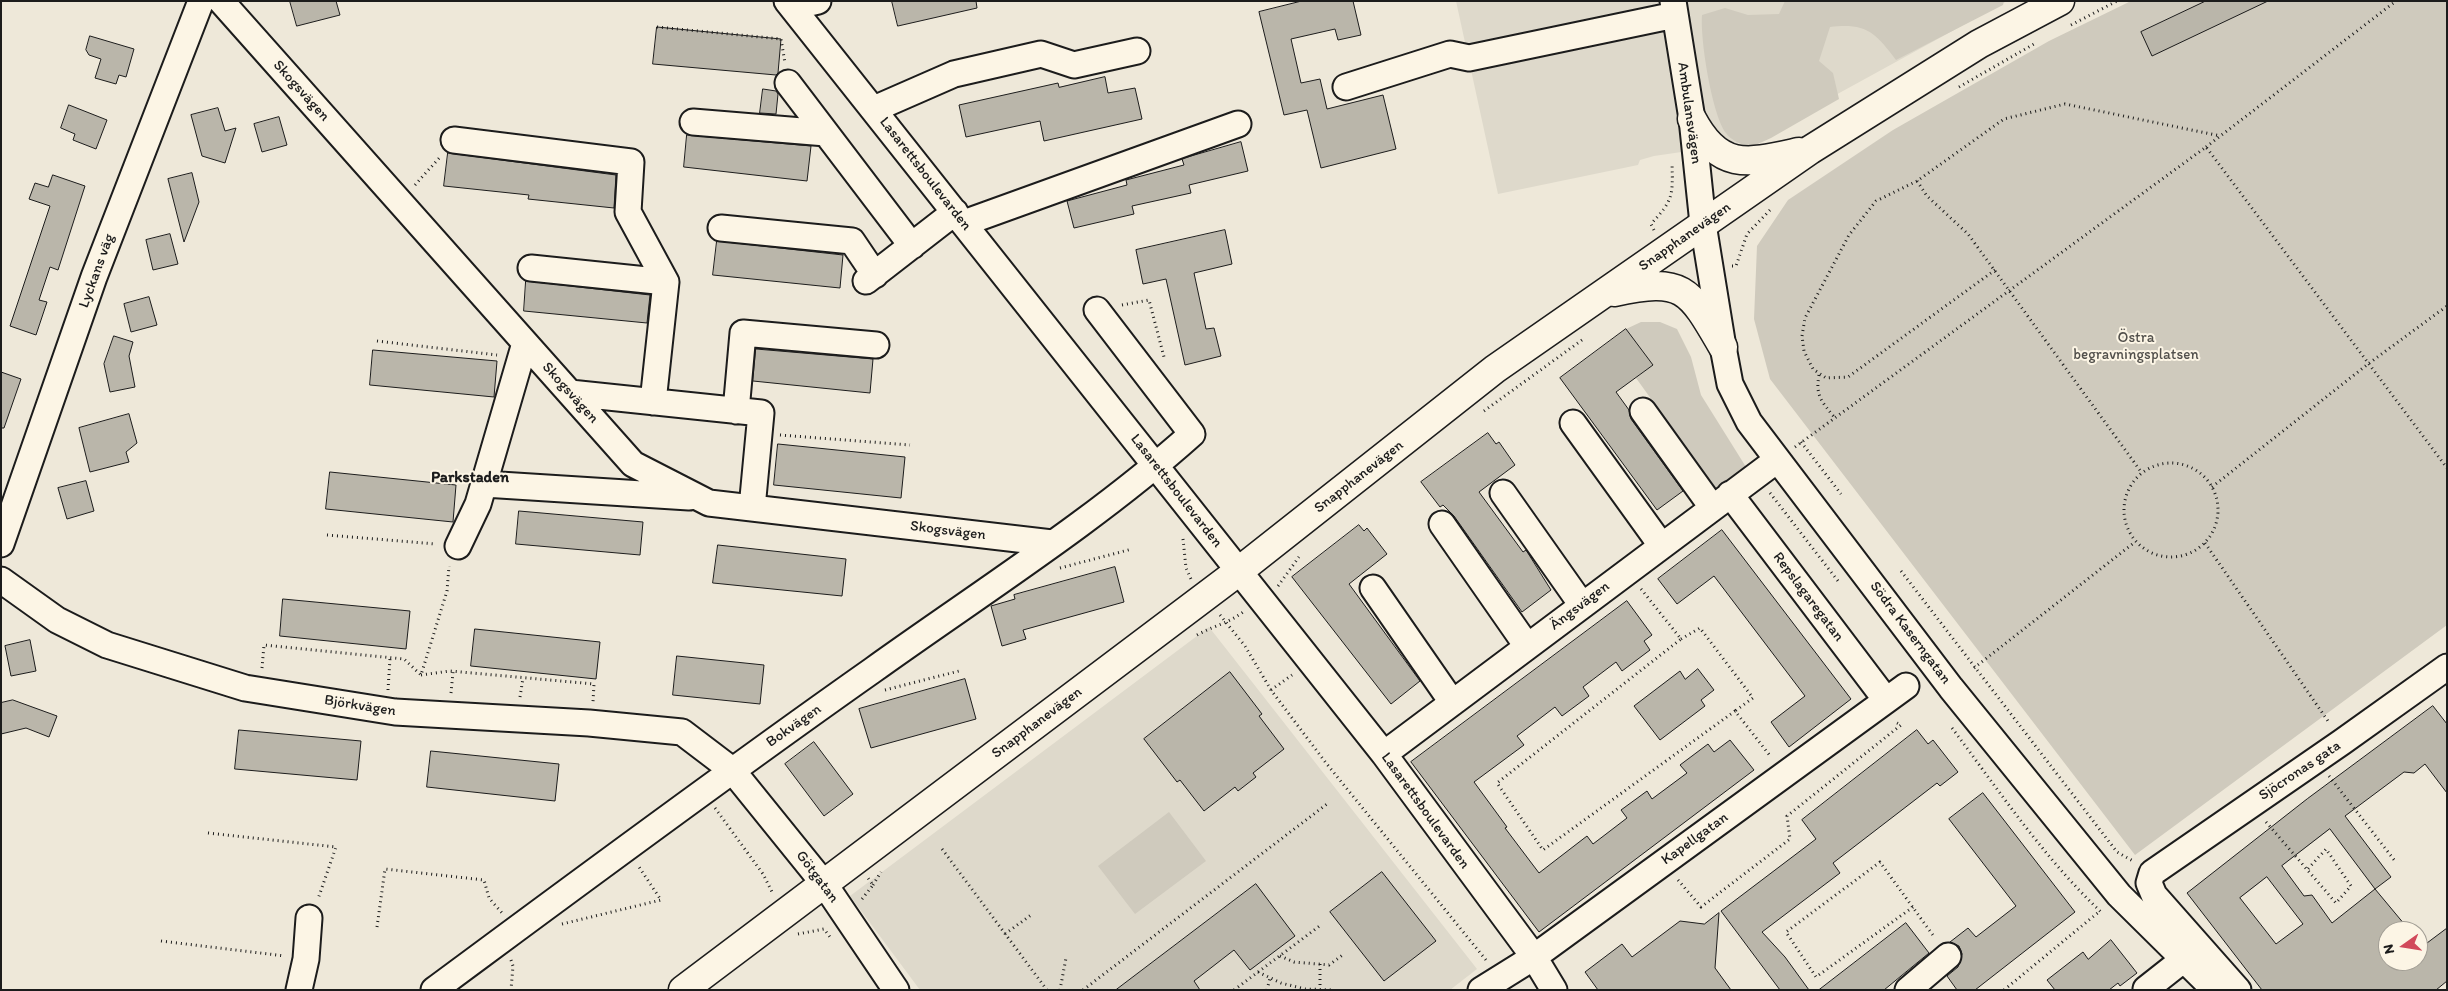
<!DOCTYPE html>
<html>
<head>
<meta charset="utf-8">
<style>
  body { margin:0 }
  #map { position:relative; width:2448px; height:991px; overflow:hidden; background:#eee8d9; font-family:Itim,sans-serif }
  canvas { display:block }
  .frame { position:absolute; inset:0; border:2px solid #1c1c1c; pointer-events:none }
  .north { position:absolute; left:2378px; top:921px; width:50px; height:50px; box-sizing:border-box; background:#fcf5e5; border:1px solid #a29e95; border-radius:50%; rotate:257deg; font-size:14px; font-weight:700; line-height:20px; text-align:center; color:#1c1c1c }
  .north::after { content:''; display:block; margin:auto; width:18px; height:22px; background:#d1495b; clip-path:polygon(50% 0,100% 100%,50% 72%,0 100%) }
</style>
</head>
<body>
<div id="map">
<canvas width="2448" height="991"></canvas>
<div class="frame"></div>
<div class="north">N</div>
</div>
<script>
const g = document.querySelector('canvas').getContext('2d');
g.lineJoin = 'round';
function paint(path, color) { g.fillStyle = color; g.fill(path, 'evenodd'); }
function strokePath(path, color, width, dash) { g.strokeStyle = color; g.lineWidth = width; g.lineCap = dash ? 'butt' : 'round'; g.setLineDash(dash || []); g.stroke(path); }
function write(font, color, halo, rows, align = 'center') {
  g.font = font + ' Itim,sans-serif'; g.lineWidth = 4; g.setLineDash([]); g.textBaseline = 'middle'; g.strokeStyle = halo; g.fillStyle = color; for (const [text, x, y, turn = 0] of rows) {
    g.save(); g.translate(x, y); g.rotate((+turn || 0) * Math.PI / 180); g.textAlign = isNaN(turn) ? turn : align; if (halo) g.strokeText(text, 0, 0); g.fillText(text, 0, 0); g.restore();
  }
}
paint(new Path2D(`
  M1456 1H2007L1750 142 1654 156 1640 160 1638 165 1498 194Z
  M1209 627 1477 969 1450 990H920L850 896Z`), '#ded9cb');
paint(new Path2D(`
  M1785 1H2004L2003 5 1896 60C1875 32 1866 23 1830 27L1819 61 1833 73 1839 99 1771 138 1749 148C1742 144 1730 140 1726 133 1712 115 1700 39 1702 15L1725 8 1748 15 1779 14Z
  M2131 1H2447V625L2135 855 1770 379 1754 319 1757 246 1788 200 1893 130 2049 41Z
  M1641 322H1660L1677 329 1691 357 1701 395 1746 467 1705 497 1643 411 1654 403 1636 378 1653 365 1626 329Z
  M1169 812 1206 861 1135 914 1098 866Z`), '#cfcabd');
const building = new Path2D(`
  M290 1H336L340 15 297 26Z
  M892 1H976L977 8 898 26Z
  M1302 1H1353L1361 35 1338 40 1335 29 1291 39 1301 83 1320 79 1327 109 1383 95 1396 149 1321 168 1307 110 1284 115 1259 12Z
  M2206 1H2268L2152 56 2141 32Z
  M657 27 781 39 778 73 776 75 653 64Z
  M90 36 134 49 126 77 119 75 116 84 95 78 101 59 89 55 86 50Z
  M1105 77 1108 93 1135 88 1142 119 1044 141 1040 121 966 137 959 105 1058 83 1059 87Z
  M763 89 776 91 778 94 776 114 760 113Z
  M69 105 107 120 96 149 73 140 75 134 61 128Z
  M218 108 225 131 236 128 225 163 202 156 191 115Z
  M279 117 287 145 262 152 254 124Z
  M687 135 811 146 807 181 684 167Z
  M1241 142 1248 171 1189 185 1191 193 1132 206 1134 214 1074 228 1067 201 1127 185 1126 180 1184 165 1182 159Z
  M448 153 616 175 614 208 528 199 529 195 444 186Z
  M192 173 199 202 184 242 168 179Z
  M53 175 85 186 58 270 50 267 39 300 47 302 36 335 10 326 50 206 29 199 35 183 48 187Z
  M1225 230 1232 264 1194 273 1206 329 1214 328 1221 356 1185 365 1166 279 1143 284 1136 250Z
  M170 234 178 264 153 270 146 240Z
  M717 241 843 255 840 288 713 275Z
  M526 281 650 295 647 323 524 311Z
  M149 297 157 325 131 332 124 304Z
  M1626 329 1653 365 1616 392 1629 410 1631 419 1683 491 1657 510 1560 378Z
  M114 336 133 342 129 356 135 387 110 392 104 364Z
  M756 349 873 359 870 393 753 381Z
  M373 350 497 361 494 397 370 385Z
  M1 372 21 379 4 428H1Z
  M129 414 137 443 126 452 129 462 90 472 79 428Z
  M1488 433 1496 444 1499 442 1515 465 1479 492 1523 552 1526 550 1551 590 1522 612 1454 516 1443 505 1440 507 1421 482Z
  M778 444 905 457 901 498 774 485Z
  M330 472 456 485 453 522 326 509Z
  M86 481 94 511 67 519 58 488Z
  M519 511 643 522 640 555 516 544Z
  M1359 525 1364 531 1367 528 1387 554 1349 584 1420 681 1391 704 1292 577Z
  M1722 530 1851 699 1789 747 1771 722 1805 696 1714 576 1677 604 1658 579Z
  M718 545 846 559 842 596 713 583Z
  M1115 567 1124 602 1023 630 1026 639 1002 646 991 606 1015 599 1014 595Z
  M283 599 410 611 406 649 280 636Z
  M1627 601 1652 635 1644 641 1650 650 1622 671 1616 662 1583 687 1589 696 1562 716 1555 707 1517 736 1524 745 1474 782 1507 827 1505 828 1539 873 1587 836 1593 844 1627 818 1621 810 1647 791 1652 799 1687 773 1680 765 1708 744 1714 752 1730 740 1754 770 1539 932 1411 762Z
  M475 629 600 642 596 679 471 666Z
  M30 640 36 671 11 676 5 646Z
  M677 656 764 665 760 704 673 695Z
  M1698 669 1714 690 1701 700 1705 706 1660 740 1634 706 1680 671 1685 679Z
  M1230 672 1262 714 1259 716 1284 749 1253 773 1256 777 1238 791 1235 787 1204 811 1180 780 1177 782 1144 739Z
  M965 679 976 719 871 748 859 709Z
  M13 700 57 716 49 737 26 728 1 734V703Z
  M2433 706 2447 724V793L2425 764 2414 773 2404 772 2345 816 2391 877 2375 889 2410 931H2388V961H2418V940L2423 946 2447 928V981L2436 990H2262L2187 893 2307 799ZM2330 829 2375 889 2332 923 2312 895 2304 896 2282 866ZM2267 877 2303 924 2276 944 2240 898Z
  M239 730 361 741 357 780 235 769Z
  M1917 730 1928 744 1933 740 1958 772 1940 786 1937 783 1833 863 1840 873 1762 932 1785 957 1809 990H1780L1721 911 1816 839 1802 820Z
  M814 742 853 794 824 816 785 764Z
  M431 751 559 764 555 801 427 787Z
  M1983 793 2075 912 1975 990H1957L1947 976 1958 967 1962 954 1959 946 1950 942 1968 928 1976 937 2016 906 1949 819Z
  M1382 872 1436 941 1384 981 1330 912Z
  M1256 884 1295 936 1250 970 1234 950 1194 981 1200 990H1116Z
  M1719 913 1715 968 1731 990H1598L1585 972 1622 944 1632 957 1680 921 1704 924Z
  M1906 923 1929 953 1884 990H1819Z
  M2111 940 2137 973 2120 986 2118 983 2109 990H2055L2047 980 2083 952 2088 959Z`);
paint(building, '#bab6aa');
strokePath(building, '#1c1c1c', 1);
const minor = new Path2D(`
  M221 1 633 464 709 503 1052 543
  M787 1 1384 754 1534 957 1554 990
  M1673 1 1692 119 1703 224 1723 347 1730 384 1749 422 1951 688 2119 895 2215 990
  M792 7 818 1
  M788 83 912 246
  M1346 87 1450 54 1469 58 1675 15
  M874 109 954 74 1041 54 1074 65 1137 51
  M693 122 826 133
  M454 140 631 162 628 212 666 282
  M964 223 1238 124
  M721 228 852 241 875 275
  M531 268 666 282 653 402
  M866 281 955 212
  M570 393 761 413 752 508
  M736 411 743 333 876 345
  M1643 411 1712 507
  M1573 423 1661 545
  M484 484 689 497
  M1503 493 1582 605
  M1730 494 1886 700
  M1442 524 1527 646
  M1 544 94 277 201 1
  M458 546 478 504 525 343
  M1 580 57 620 107 645 245 688 395 712 589 723 682 732 732 770 825 885 896 990
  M1373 588 1452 702
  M1384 754 1777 460
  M2146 989 2198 948
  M299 990 306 959 309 918
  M434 990C580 882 725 774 873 670 979 594 1096 520 1192 434L1097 310
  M1481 990 1534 957 1906 686
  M1908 990 1948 956
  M2238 990 2154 895 2149 883 2152 873 2342 742 2447 667`);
const major = new Path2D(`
  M1692 119C1720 172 1749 163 1799 152
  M1614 292C1683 277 1689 288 1723 347
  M683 990 1239 571 1495 369 1810 150 1979 44 2060 1`);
strokePath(minor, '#1c1c1c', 29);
strokePath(major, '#1c1c1c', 31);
strokePath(new Path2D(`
  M2071 25 2117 1
  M657 27 781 39 785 63
  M1959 87 2034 44
  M2206 147 2396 1
  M1917 181 1927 196 1968 234 2142 473
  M415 185 441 156
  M1654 230 1651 224C1673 200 1673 196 1672 163
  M1732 266H1736L1747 234 1772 208
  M1995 270 1848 377 1826 378 1813 369 1804 351 1802 336 1805 318 1849 235 1876 201 1917 181 2004 119 2065 104 2221 136
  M1122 305 1149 300 1164 357
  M377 341 497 355
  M1819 375C1815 396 1822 402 1835 418
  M1484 411 1582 340
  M780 435 910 445
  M1801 442 1841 494
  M1795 447 2206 147 2447 468
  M2124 510a47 47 0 1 1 94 0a47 47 0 1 1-94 0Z
  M2212 487 2368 364 2447 306
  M1770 493 1838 581
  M327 535 436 544
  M1183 539 1186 568 1191 579
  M2205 543 2330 724
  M1060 568 1132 549
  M1901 571 2117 852 2133 861
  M1278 586 1299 557
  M1641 589 1681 639 1497 783 1543 850 1735 711 1771 757
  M1220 615 1245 646 1271 690 1326 763 1486 960
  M1197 635C1213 626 1229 623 1243 612
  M1681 639 1700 628 1753 698 1735 711
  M262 668 264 645 404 659 421 675 447 591 449 566
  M1974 668 2135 542
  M421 675 450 671 594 684 593 702
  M388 690 390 658
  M885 690 959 671
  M1271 690 1292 675
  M451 693 453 672
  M520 697 523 678
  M1952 728C2000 792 2044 858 2102 913
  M2329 776 2395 861
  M715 808 763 874 773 894
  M2266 822 2336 903 2351 886 2326 849 2307 870
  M208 833 336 847 318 899
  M942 849 1047 990
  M1678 880 1701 907 1790 839 1787 816 1901 725 1895 722
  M873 885 881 872
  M862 899 873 885 868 878
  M1913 907 1816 977 1786 932 1880 862 1935 938
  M562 924 661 900 639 867
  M377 927 385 869 484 880 489 898 503 914
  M798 934 824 929 830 937
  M1005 934 1031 915
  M161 941 285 956
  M1280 956 1294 962 1329 965 1344 954
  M511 960 513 966 511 990
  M1320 964V990
  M1258 972 1281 983 1305 989 1334 990
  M1060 990 1066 958
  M1083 990 1327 804
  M1234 990 1321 925
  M1267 990 1270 978
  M2004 990 2100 911`), '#1c1c1c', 3, [1, 4]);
strokePath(minor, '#fcf5e5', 25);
strokePath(major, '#fcf5e5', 28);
write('15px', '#1c1c1c', '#fcf5e5', [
  ["Skogsvägen",301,91,48],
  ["Ambulansvägen",1689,113,82],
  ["Lasarettsboulevarden",925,174,52],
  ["Snapphanevägen",1685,237,-35],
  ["Lyckans väg",97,271,-70],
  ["Skogsvägen",570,393,48],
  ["Snapphanevägen",1359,477,-38],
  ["Lasarettsboulevarden",1176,491,52],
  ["Skogsvägen",948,531,7],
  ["Repslagaregatan",1808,597,53],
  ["Ängsvägen",1580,606,-37],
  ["Södra Kaserngatan",1910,633,53],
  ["Björkvägen",360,706,9],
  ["Snapphanevägen",1037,723,-37],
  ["Bokvägen",794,726,-35],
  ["Sjöcronas gata",2300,771,-34],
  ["Lasarettsboulevarden",1425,811,54],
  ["Kapellgatan",1695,839,-36],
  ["Götgatan",817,877,53]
]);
write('15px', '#52504c', '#fcf5e5', [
  ["Östra",2136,338],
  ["begravningsplatsen",2136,355]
]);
write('bold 16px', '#1c1c1c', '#fcf5e5', [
  ["Parkstaden",470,478]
]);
</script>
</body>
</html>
